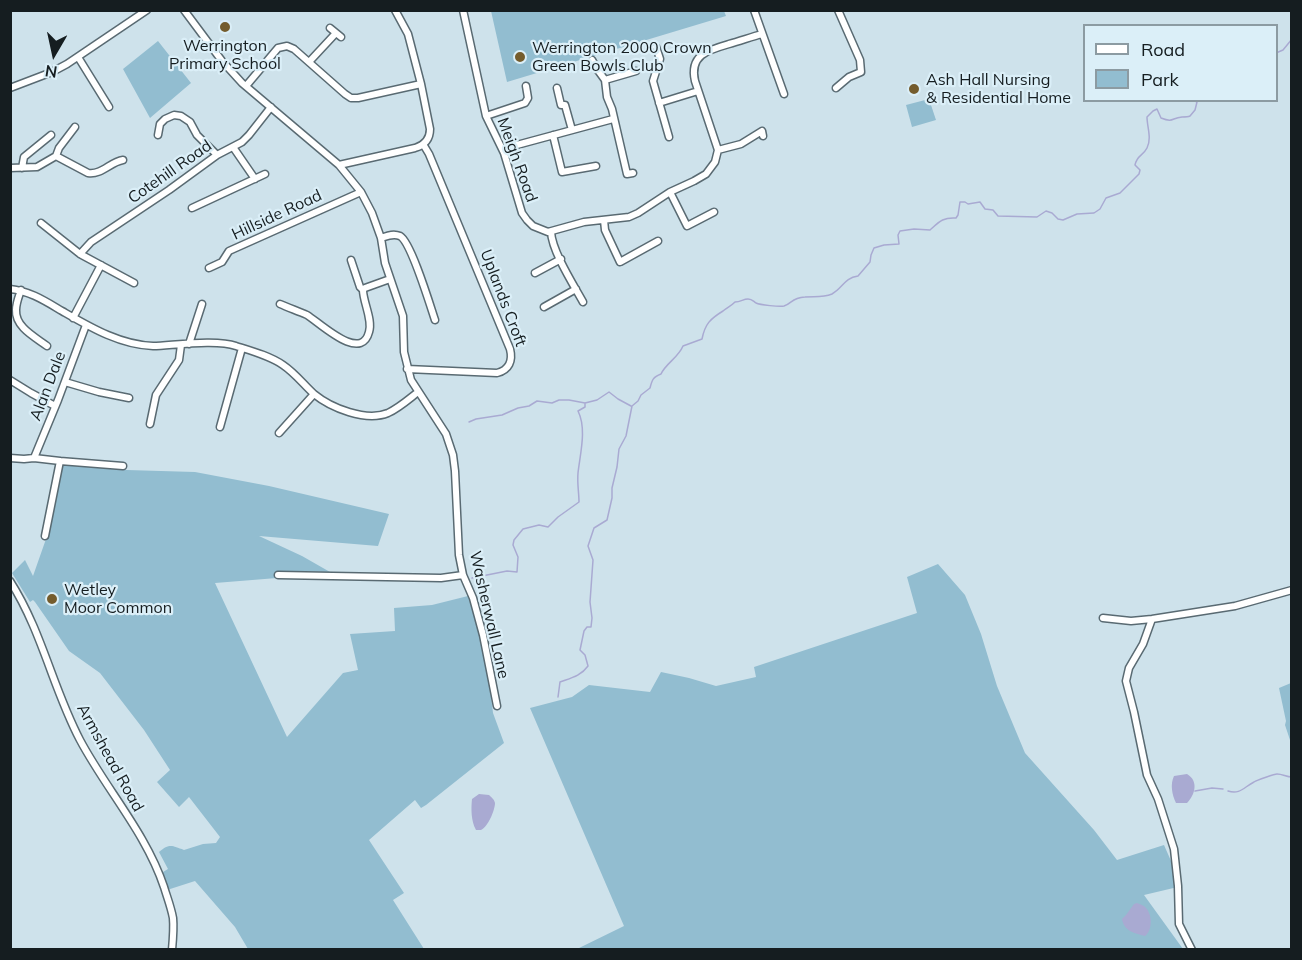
<!DOCTYPE html>
<html>
<head>
<meta charset="utf-8">
<style>
  body { margin:0 }
  #map { position:relative; width:1302px; height:960px; overflow:hidden; background:#cee2eb; font-family:Mulish,sans-serif }
  canvas { display:block }
  .frame { position:absolute; inset:0; border:12px solid #151d20; pointer-events:none }
  .legend { position:absolute; left:1083px; top:24px; width:195px; height:78px; box-sizing:border-box; background:#dbeff8; border:2px solid #8c9ba2; margin:0; padding:8px 10px; list-style:none; font-size:18px; color:#151d20 }
  .legend li { display:flex; align-items:center; gap:12px; height:30px }
  .legend b { width:30px; border:2px solid #8c9ba2 }
  .north { position:absolute; left:24px; top:24px; width:60px; height:60px; -webkit-text-stroke:4px #dbeff8; paint-order:stroke; rotate:189deg; font-size:16px; font-weight:700; line-height:24px; text-align:center; color:#151d20 }
  .north::after { content:''; display:block; margin:auto; width:21px; height:27px; background:#151d20; clip-path:polygon(50% 0,100% 100%,50% 72%,0 100%) }
</style>
</head>
<body>
<div id="map">
<canvas width="1302" height="960"></canvas>
<div class="frame"></div>
<ul class="legend">
<li><b style="height:8px;background:#fff"></b>Road</li>
<li><b style="height:16px;background:#92bdd0"></b>Park</li>
</ul>
<div class="north">N</div>
</div>
<script>
const g = document.querySelector('canvas').getContext('2d');
g.lineJoin = 'round';
function paint(path, color) { g.fillStyle = color; g.fill(path, 'evenodd'); }
function strokePath(path, color, width, dash) { g.strokeStyle = color; g.lineWidth = width; g.lineCap = dash ? 'butt' : 'round'; g.setLineDash(dash || []); g.stroke(path); }
function write(font, color, halo, rows, align = 'center') {
  g.font = font + ' Mulish,sans-serif'; g.lineWidth = 4.5; g.setLineDash([]); g.textBaseline = 'middle'; g.strokeStyle = halo; g.fillStyle = color; for (const [text, x, y, turn = 0] of rows) {
    g.save(); g.translate(x, y); g.rotate((+turn || 0) * Math.PI / 180); g.textAlign = isNaN(turn) ? turn : align; if (halo) g.strokeText(text, 0, 0); g.fillText(text, 0, 0); g.restore();
  }
}
paint(new Path2D(`
  M724 11 726 16 507 82 491 11Z
  M158 41 191 83 150 118 123 69Z
  M929 99 936 120 912 127 906 105Z
  M62 465 127 470 195 472 269 486 389 514 378 546 259 536 302 556 330 572 278 571 277 578 215 583 287 737 343 673 358 670 350 634 395 631 394 608 432 605 468 596 471 603 481 642 488 671 493 713 504 743 426 805 421 808 415 800 369 840 404 893 393 900 424 949H248L235 927 195 881 167 890 163 872 168 869 159 852C170 843 172 846 184 850L203 844 216 843 220 837 189 797 179 807 157 782 170 770 144 730 100 673 69 651 35 602 33 600 30 602 12 573 25 560 33 576 46 539 48 538Z
  M938 564 965 595 981 634 997 686 1025 753 1094 830 1117 860 1164 845 1182 886 1144 895 1183 949H577L624 926 530 708 572 697 589 685 650 692 661 672 689 678 716 686 756 677 754 667 917 613 907 577Z
  M1291 683V743L1285 725 1286 721 1279 688Z`), '#92bdd0');
paint(new Path2D(`
  M1187 774C1199 781 1195 795 1187 803H1176C1172 795 1170 784 1174 776Z
  M479 794 489 795C492 798 494 799 495 803 495 810 488 827 481 830 479 830 478 830 476 830 471 821 471 809 472 799Z
  M1137 903C1140 904 1145 906 1146 908 1153 916 1152 931 1145 936 1134 933 1124 931 1122 919L1126 915 1134 904Z`), '#a9aad2');
strokePath(new Path2D(`
  M1276 53 1283 50 1292 39
  M632 406 638 401 641 395 650 388C652 380 653 377 661 374 666 363 678 358 683 346L702 339C705 324 710 319 723 311 728 307 731 306 735 302 741 302 743 299 748 299 752 299 753 301 756 303 760 305 780 307 784 306 793 303 791 298 805 297 814 296 822 298 832 294 843 288 844 278 858 276L870 262 871 255 874 248 884 245 899 244 898 235 900 231 914 229 930 230C939 222 943 217 956 218L958 215 960 202H965L968 204 980 202 985 209 993 210 998 216 1037 217 1046 211 1052 213 1058 219 1063 220 1077 214 1094 213 1100 209 1106 198 1120 193 1139 174 1140 170 1135 165C1137 155 1143 156 1147 148 1152 138 1147 127 1147 117L1153 111 1157 109 1161 118C1174 123 1171 118 1182 117 1185 117 1188 117 1190 116L1195 110 1197 102 1193 100
  M469 422 476 419 502 415 518 408 529 406 537 401 552 403 559 400H569L585 403 597 400 609 392 618 399 631 406
  M472 578 507 571 517 572 518 557 513 545 514 540 523 529 539 525 548 527 558 517 579 502C579 493 577 483 578 473 580 454 587 429 578 411L585 407V403
  M558 697 560 682C571 678 581 676 588 666L585 655 580 650 584 631 587 627H591L592 618 590 602 593 560 588 546 594 528 607 520 612 498V488L617 467 619 449 626 436 632 406
  M1195 791 1212 788 1223 789
  M1228 791C1240 795 1244 787 1254 782 1257 780 1275 774 1277 774 1283 774 1286 777 1292 777`), '#a9aad2', 1.5);
const minor = new Path2D(`
  M184 10 222 61 242 83 339 165 361 192 372 213 381 238 385 263 403 316 404 352 411 380 446 434 453 455 455 471 459 555 463 575 473 598 483 635 497 706
  M395 10 408 34 421 84
  M463 10 486 116 504 153 522 213 527 220 533 226 548 232 584 222 629 217 638 213 670 192 694 181 706 174 715 162 718 150 695 81C689 55 708 50 729 44 740 41 751 37 762 34
  M754 10 784 94
  M330 28 341 37
  M656 47 660 59 653 81 669 137
  M78 57 109 107
  M592 60 597 69 605 80 607 97 612 109 627 174 633 173
  M309 62 336 33
  M605 80 636 71
  M246 86 278 48 287 46 294 49 345 94 351 98H358L421 84 430 129C430 139 425 145 415 148L339 165
  M10 88 52 72 67 64 147 10
  M557 88 561 105H565L572 130
  M836 88 849 77 861 72 860 60 838 10
  M659 103 698 91
  M486 116 525 103 528 98 526 86
  M158 135 160 124 165 119 174 115 181 116 190 122 197 135 217 155
  M553 135 562 172 596 166
  M233 147 255 179
  M502 149 613 119
  M718 150 741 144 762 131 763 136
  M56 156 88 173C102 175 110 162 123 160
  M56 156 59 148 75 127
  M10 168 37 167 56 156
  M22 168 24 157 51 135
  M670 192 687 226 714 212
  M192 208 265 174
  M604 220 605 230 620 262 658 241
  M41 223 80 254 134 283
  M551 232C552 251 573 284 583 302
  M381 238C387 236 393 233 400 236 411 242 430 305 435 320
  M80 254 91 242 169 190 217 155 242 142 249 135 271 107
  M351 260 360 287 363 290
  M209 268 222 262 229 251 361 192
  M535 273 561 259
  M10 289C30 291 45 301 62 311 90 327 120 345 153 346 176 345 217 339 236 346 252 351 270 356 283 365 295 373 304 385 314 394 331 408 366 422 388 413 399 408 409 399 418 392
  M21 290C19 296 16 303 16 310 15 327 35 337 47 346
  M280 304C289 308 298 311 307 315 320 323 361 363 369 332 373 320 363 302 363 290L365 288 390 279
  M544 307 576 289
  M73 318 101 265
  M189 344 202 304
  M407 369 497 373C509 370 513 361 510 349L429 154 423 144
  M10 380 31 393 55 406
  M65 382 99 392 129 398
  M150 424 156 395 179 360 181 345
  M220 427 242 348
  M279 433 314 394
  M10 458 24 459 34 458 60 461 123 466
  M34 458 58 400 86 325
  M45 536 60 461
  M278 575 441 578 463 575
  M10 581C42 631 53 689 80 740 106 789 146 833 164 887 167 897 171 907 173 918 174 928 173 939 172 950
  M1103 618 1131 621 1152 619 1235 606 1292 590
  M1152 619 1143 644 1129 668 1126 681 1134 712 1147 775 1158 799 1174 849 1178 886 1179 924 1192 950`);
strokePath(minor, '#596a72', 9);
strokePath(minor, '#fff', 6);
for (const [x, y, r, color] of [
  [225,27,6,"#745c2d"],
  [520,57,6,"#745c2d"],
  [914,89,6,"#745c2d"],
  [52,599,6,"#745c2d"]
]) { const dot = new Path2D(); dot.arc(x, y, r, 0, 2 * Math.PI); g.fillStyle = color; g.fill(dot); strokePath(dot, '#dbeff8', 2); }
write('16px', '#151d20', '#dbeff8', [
  ["Werrington",225,46,"center"],
  ["Primary School",225,64,"center"],
  ["Werrington 2000 Crown",532,48],
  ["Green Bowls Club",532,66],
  ["Ash Hall Nursing",926,80],
  ["& Residential Home",926,98],
  ["Wetley",64,590],
  ["Moor Common",64,608]
], 'left');
write('16px', '#151d20', '#dbeff8', [
  ["Meigh Road",517,160,70],
  ["Cotehill Road",170,172,-35],
  ["Hillside Road",277,215,-25],
  ["Uplands Croft",503,298,69],
  ["Alan Dale",48,386,-69],
  ["Washerwall Lane",489,615,77],
  ["Armshead Road",110,758,61]
]);
</script>
</body>
</html>
